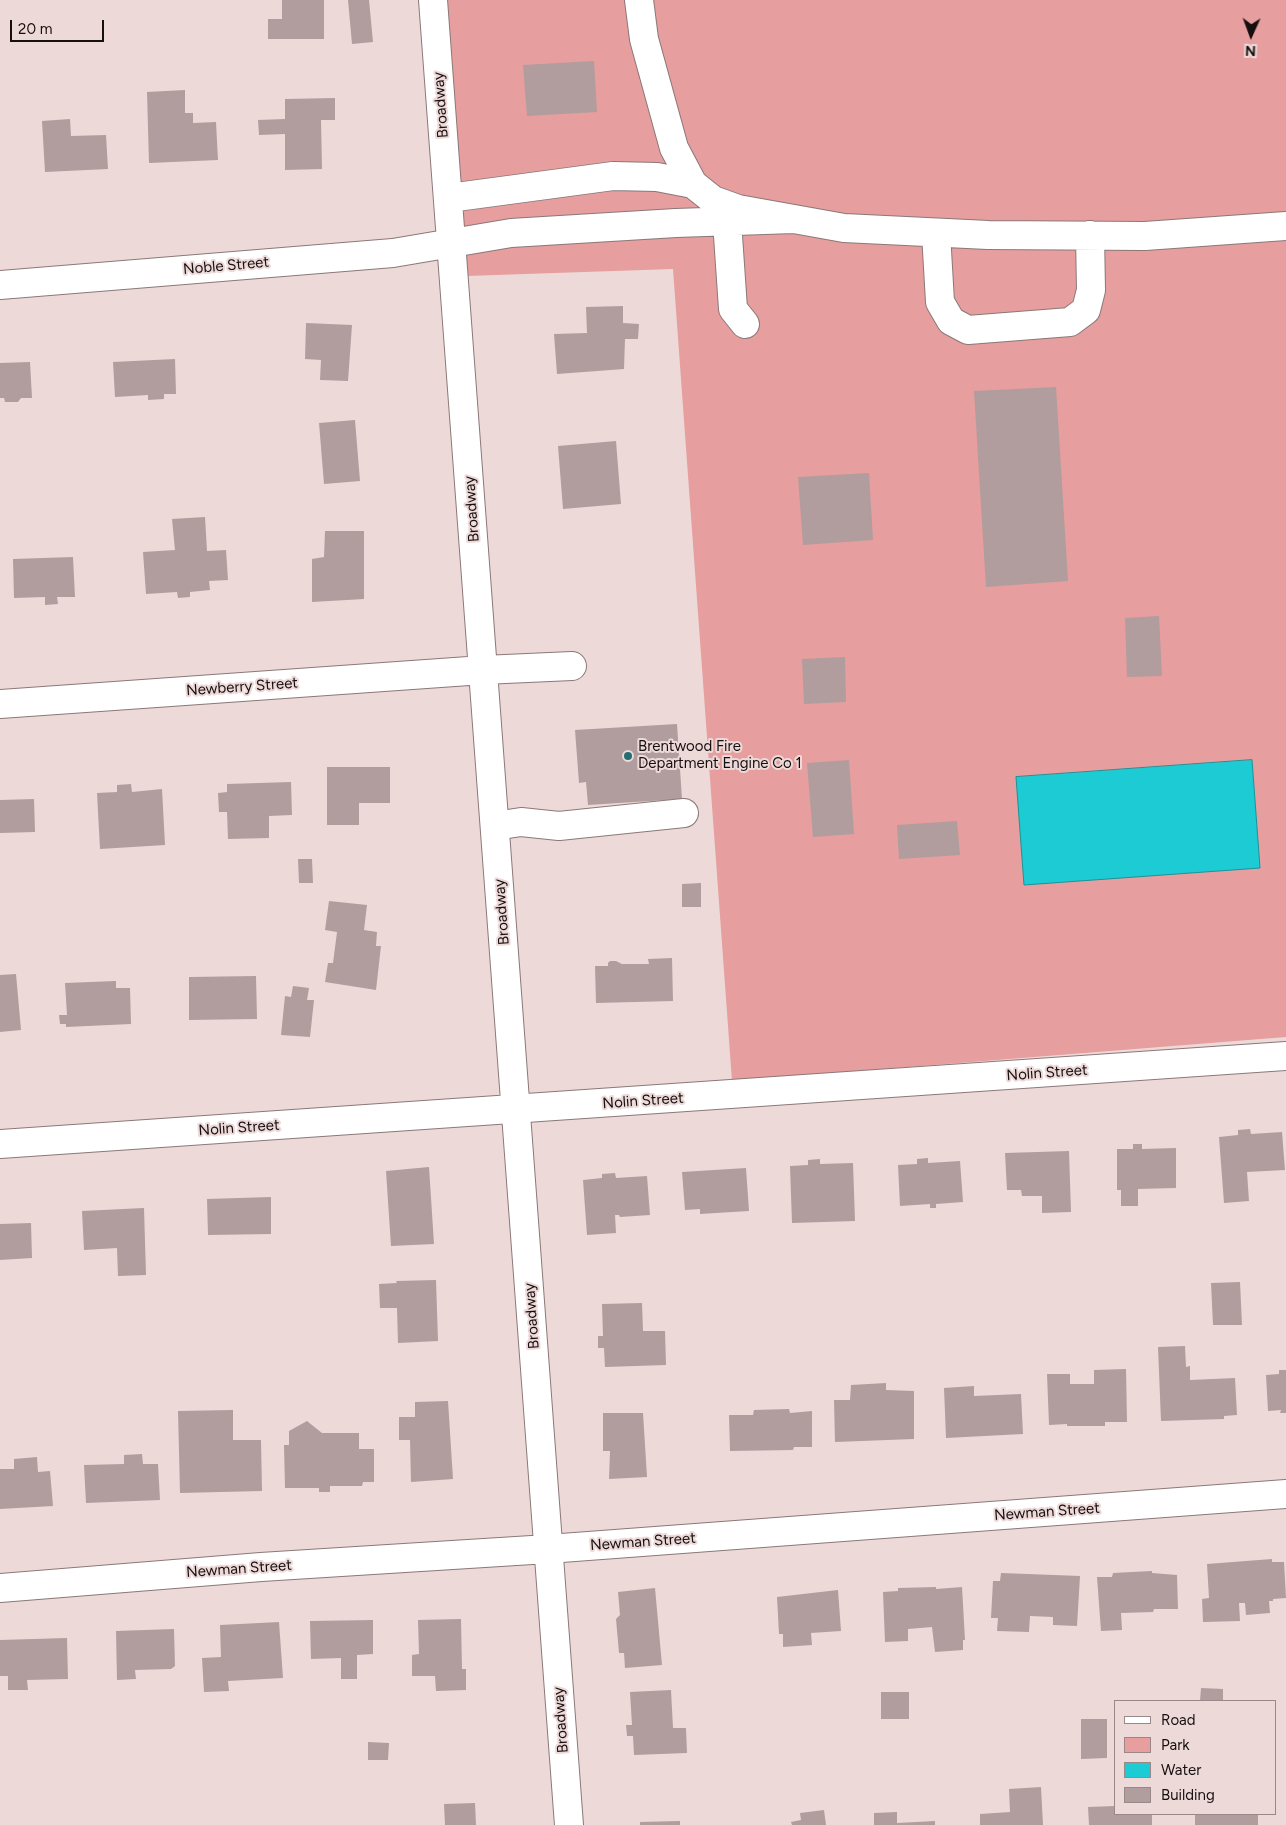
<!DOCTYPE html>
<html>
<head>
<meta charset="utf-8">
<style>
  body { margin:0 }
  #map { position:relative; width:1286px; height:1825px; overflow:hidden; background:#eed9d9; font-family:Figtree,sans-serif }
  canvas { display:block }
  .legend { position:absolute; left:1114px; top:1700px; width:162px; height:115px; box-sizing:border-box; background:#eed9d9; border:1px solid #988888; margin:0; padding:6px 9px; list-style:none; font-size:15px; color:#160f0f }
  .legend li { display:flex; align-items:center; gap:10px; height:25px }
  .legend b { width:25px; border:1px solid #988888 }
  .north { position:absolute; left:1226px; top:10px; width:50px; height:50px; -webkit-text-stroke:4px #eed9d9; paint-order:stroke; rotate:182deg; font-size:14px; font-weight:700; line-height:20px; text-align:center; color:#160f0f }
  .north::after { content:''; display:block; margin:auto; width:18px; height:22px; background:#160f0f; clip-path:polygon(50% 0,100% 100%,50% 72%,0 100%) }
  .scale { position:absolute; left:10px; top:20px; width:94px; height:22px; box-sizing:border-box; border:2px solid #160f0f; border-top:0; padding-left:6px; font-size:15px; line-height:18px; white-space:nowrap; color:#160f0f; -webkit-text-stroke:4px #eed9d9; paint-order:stroke }
</style>
</head>
<body>
<div id="map">
<canvas width="1286" height="1825"></canvas>
<ul class="legend">
<li><b style="height:6px;background:#fff"></b>Road</li>
<li><b style="height:14px;background:#e69e9f"></b>Park</li>
<li><b style="height:14px;background:#1dcbd4"></b>Water</li>
<li><b style="height:14px;background:#b19d9d"></b>Building</li>
</ul>
<div class="north">N</div>
<div class="scale">20 m</div>
</div>
<script>
const g = document.querySelector('canvas').getContext('2d');
g.lineJoin = 'round';
function paint(path, color) { g.fillStyle = color; g.fill(path, 'evenodd'); }
function strokePath(path, color, width, dash) { g.strokeStyle = color; g.lineWidth = width; g.lineCap = dash ? 'butt' : 'round'; g.setLineDash(dash || []); g.stroke(path); }
function write(font, color, halo, rows, align = 'center') {
  g.font = font + ' Figtree,sans-serif'; g.lineWidth = 4; g.setLineDash([]); g.textBaseline = 'middle'; g.strokeStyle = halo; g.fillStyle = color; for (const [text, x, y, turn = 0] of rows) {
    g.save(); g.translate(x, y); g.rotate((+turn || 0) * Math.PI / 180); g.textAlign = isNaN(turn) ? turn : align; if (halo) g.strokeText(text, 0, 0); g.fillText(text, 0, 0); g.restore();
  }
}
paint(new Path2D(`
  M447 0H1286V1037L732 1081 673 269 466 276Z`), '#e69e9f');
const water = new Path2D(`
  M1252 760 1260 868 1024 885 1016 777Z`);
paint(water, '#1dcbd4');
strokePath(water, '#1b9399', 1);
paint(new Path2D(`
  M282 0H324V39H268V19H282Z
  M348 0H369L373 42 352 44Z
  M594 61 597 112 527 116 523 65Z
  M185 90V113H193V123L216 122 218 160 149 163 147 92Z
  M335 98V120H321L322 169 285 170V134L259 135 258 120 285 119V99Z
  M70 119 71 136 106 135 108 169 45 172 42 121Z
  M623 306V323L639 324 638 339H625L624 369 557 374 554 334 587 333 586 307Z
  M306 323 352 325 348 381 320 380 321 360 305 359Z
  M175 359 176 394H164V399L148 400V395L115 397 113 362Z
  M30 362 32 398H21L18 402H5L4 398H0V363Z
  M1056 387 1068 581 986 587 974 391Z
  M355 420 360 481 324 484 319 423Z
  M616 441 621 504 563 509 558 446Z
  M869 473 873 540 803 545 798 477Z
  M205 517 207 551 226 550 228 580 209 581 210 590 190 592V597L178 598 177 592 146 594 143 552 175 550 172 519Z
  M325 531H364V599L312 602V559L324 557Z
  M73 557 75 597H57L58 604 45 605V597L14 598 13 559Z
  M1159 616 1162 676 1127 677 1125 618Z
  M845 657 846 702 804 704 802 659Z
  M677 724 682 799 588 805 586 782 579 783 575 730Z
  M849 760 854 834 813 837 807 763Z
  M327 767H390V803H359V825H327Z
  M291 782 292 815 269 816V838L228 839 227 812H219L218 793 227 792V784Z
  M131 784 132 792 162 789 165 845 100 849 97 793 117 792V785Z
  M34 799 35 832 0 833V800Z
  M957 821 960 855 899 859 897 825Z
  M298 859H312L313 883H299Z
  M701 883V907H682V884Z
  M329 901 367 905 364 930 377 932 376 946H381L376 990 325 982 328 963H333L337 932 325 930Z
  M672 958 673 1001 596 1003 595 966H608V963L610 961H616L622 964H649L648 959Z
  M16 974 21 1030 0 1032V975Z
  M256 976 257 1019 189 1020V977Z
  M116 981V988H130L131 1024 66 1027V1024H60L59 1015H67L65 983Z
  M293 986 309 988 307 1000H314L310 1037 281 1035 285 996 291 997Z
  M1250 1129 1251 1134 1282 1132 1285 1170 1247 1172 1249 1201 1224 1203 1219 1137 1238 1135V1130Z
  M1133 1144H1142V1149L1176 1148V1188L1138 1189V1206H1121V1190H1117V1149H1133Z
  M1069 1151 1071 1212 1042 1213V1196H1022L1021 1190H1007L1005 1153Z
  M928 1158V1163L960 1161 963 1202 936 1204V1208H930V1204L900 1206 898 1165 917 1164V1159Z
  M820 1159V1164L853 1163 855 1221 792 1223 790 1166 808 1165V1160Z
  M429 1167 434 1244 391 1246 386 1171Z
  M746 1168 749 1211 700 1214V1209L685 1210 682 1172Z
  M615 1173 616 1178 647 1176 650 1215 620 1217 619 1215H615L616 1233 587 1235 583 1180 602 1178V1174Z
  M271 1197V1234L208 1235 207 1199Z
  M144 1208 146 1275 118 1276 117 1248 84 1250 82 1211Z
  M31 1223 32 1258 0 1260V1224Z
  M436 1280 438 1341 398 1343 397 1308H380L379 1284 397 1283 396 1281Z
  M1240 1282 1242 1325H1213L1211 1283Z
  M642 1303 643 1331H665L666 1365 605 1367 604 1348H598V1336H603L602 1304Z
  M1185 1346 1186 1367 1190 1366V1380L1235 1378 1237 1415 1224 1416V1419L1161 1421 1158 1347Z
  M1126 1369 1127 1422H1105V1426H1067V1424L1049 1425 1047 1374H1070V1384H1094V1370Z
  M1279 1370H1286V1413H1280L1281 1410 1268 1411 1266 1375 1279 1374Z
  M886 1383V1390L914 1391V1439L835 1442 834 1400H850L851 1385Z
  M974 1386V1396L1021 1394 1023 1434 946 1438 944 1388Z
  M448 1401 453 1479 411 1482 410 1440H399V1417H415V1402Z
  M789 1409 790 1413 812 1411V1447H794L793 1450 730 1451 729 1415H753L754 1410Z
  M233 1410V1440H261L262 1491 180 1493 178 1411Z
  M603 1413H643L647 1477 609 1479 610 1451H603Z
  M307 1421 322 1433H359V1449H374V1482H363L362 1486H330V1492H319V1488H285L284 1445H289V1431Z
  M142 1454 143 1464H158L160 1500 86 1503 84 1465 124 1464V1455Z
  M37 1457 38 1472 50 1471 53 1506 0 1509V1469H14V1459Z
  M1272 1559V1562H1284L1286 1598 1273 1599V1601H1269L1270 1613 1246 1615 1245 1603H1239L1240 1621 1203 1622 1202 1599 1209 1598 1207 1564Z
  M1152 1571V1573L1177 1575 1178 1609H1154L1153 1612 1121 1613 1122 1630 1101 1631 1097 1577H1112L1113 1573Z
  M1001 1573 1080 1576 1077 1626 1053 1625V1617L1030 1616 1029 1632 997 1631 998 1618H991L993 1581H1000Z
  M936 1587V1589L962 1587 965 1640H963V1650L935 1652 932 1627 908 1629V1641L885 1642 883 1592 898 1591V1588Z
  M655 1588 662 1665 625 1668 624 1653H619L616 1619 620 1615 618 1592Z
  M838 1590 841 1631 811 1633 812 1645 783 1647V1634H779L777 1597Z
  M461 1619 462 1669H466V1690L436 1691 435 1676H412V1655L419 1654 418 1620Z
  M373 1620V1654L357 1655V1679H341V1658L311 1659 310 1621Z
  M279 1622 283 1678 228 1681 229 1691 204 1692 202 1658 221 1657 220 1625Z
  M174 1629 175 1666 171 1669 135 1670 136 1679 117 1680 116 1631Z
  M67 1638 68 1679 27 1680 28 1690H8V1676H0V1640Z
  M1201 1688 1223 1689V1701H1200Z
  M671 1690 673 1728H686L687 1753 634 1755 633 1736H627L626 1725H632L630 1692Z
  M881 1692H909V1719H881Z
  M1081 1719H1107V1758L1081 1759Z
  M368 1742 389 1743 388 1760H368Z
  M1041 1787 1043 1825H980V1814L1010 1812 1009 1789Z
  M475 1803 476 1825H445L444 1804Z
  M1115 1806V1814H1152V1825H1089L1088 1807Z
  M824 1810 826 1825H792L791 1822 801 1820 800 1813Z
  M897 1812V1823L935 1821V1825H874V1813Z
  M1195 1814H1258V1825H1195Z
  M680 1821V1825H640V1822Z`), '#b19d9d');
const minor = new Path2D(`
  M433 0 569 1825
  M639 0 644 39 674 148 693 184 713 200 738 209 844 228 988 235 1145 236 1286 226
  M449 198 613 176 657 177 693 184
  M727 221 733 309 745 324
  M936 233 940 302 951 321 968 330 1070 322 1086 310 1091 290 1090 235
  M0 285 393 253 511 233 676 223 794 219
  M0 704 483 670 572 666
  M495 826 521 822 559 826 684 813
  M0 1144 1286 1056
  M0 1588 261 1567 548 1549 1286 1494`);
strokePath(minor, '#8b7878', 30);
strokePath(minor, '#fff', 28);
for (const [x, y, r, color] of [
  [628,756,5,"#226e72"]
]) { const dot = new Path2D(); dot.arc(x, y, r, 0, 2 * Math.PI); g.fillStyle = color; g.fill(dot); strokePath(dot, '#eed9d9', 2); }
write('15px', '#160f0f', '#eed9d9', [
  ["Broadway",441,105,-94],
  ["Noble Street",226,266,-5],
  ["Broadway",472,509,-94],
  ["Newberry Street",242,687,-4],
  ["Broadway",502,912,-94],
  ["Nolin Street",1047,1073,-4],
  ["Nolin Street",643,1101,-4],
  ["Nolin Street",239,1128,-4],
  ["Broadway",532,1316,-94],
  ["Newman Street",1047,1512,-4],
  ["Newman Street",643,1542,-4],
  ["Newman Street",239,1569,-4],
  ["Broadway",561,1720,-94]
]);
write('15px', '#160f0f', '#eed9d9', [
  ["Brentwood Fire",638,747],
  ["Department Engine Co 1",638,764]
], 'left');
</script>
</body>
</html>
